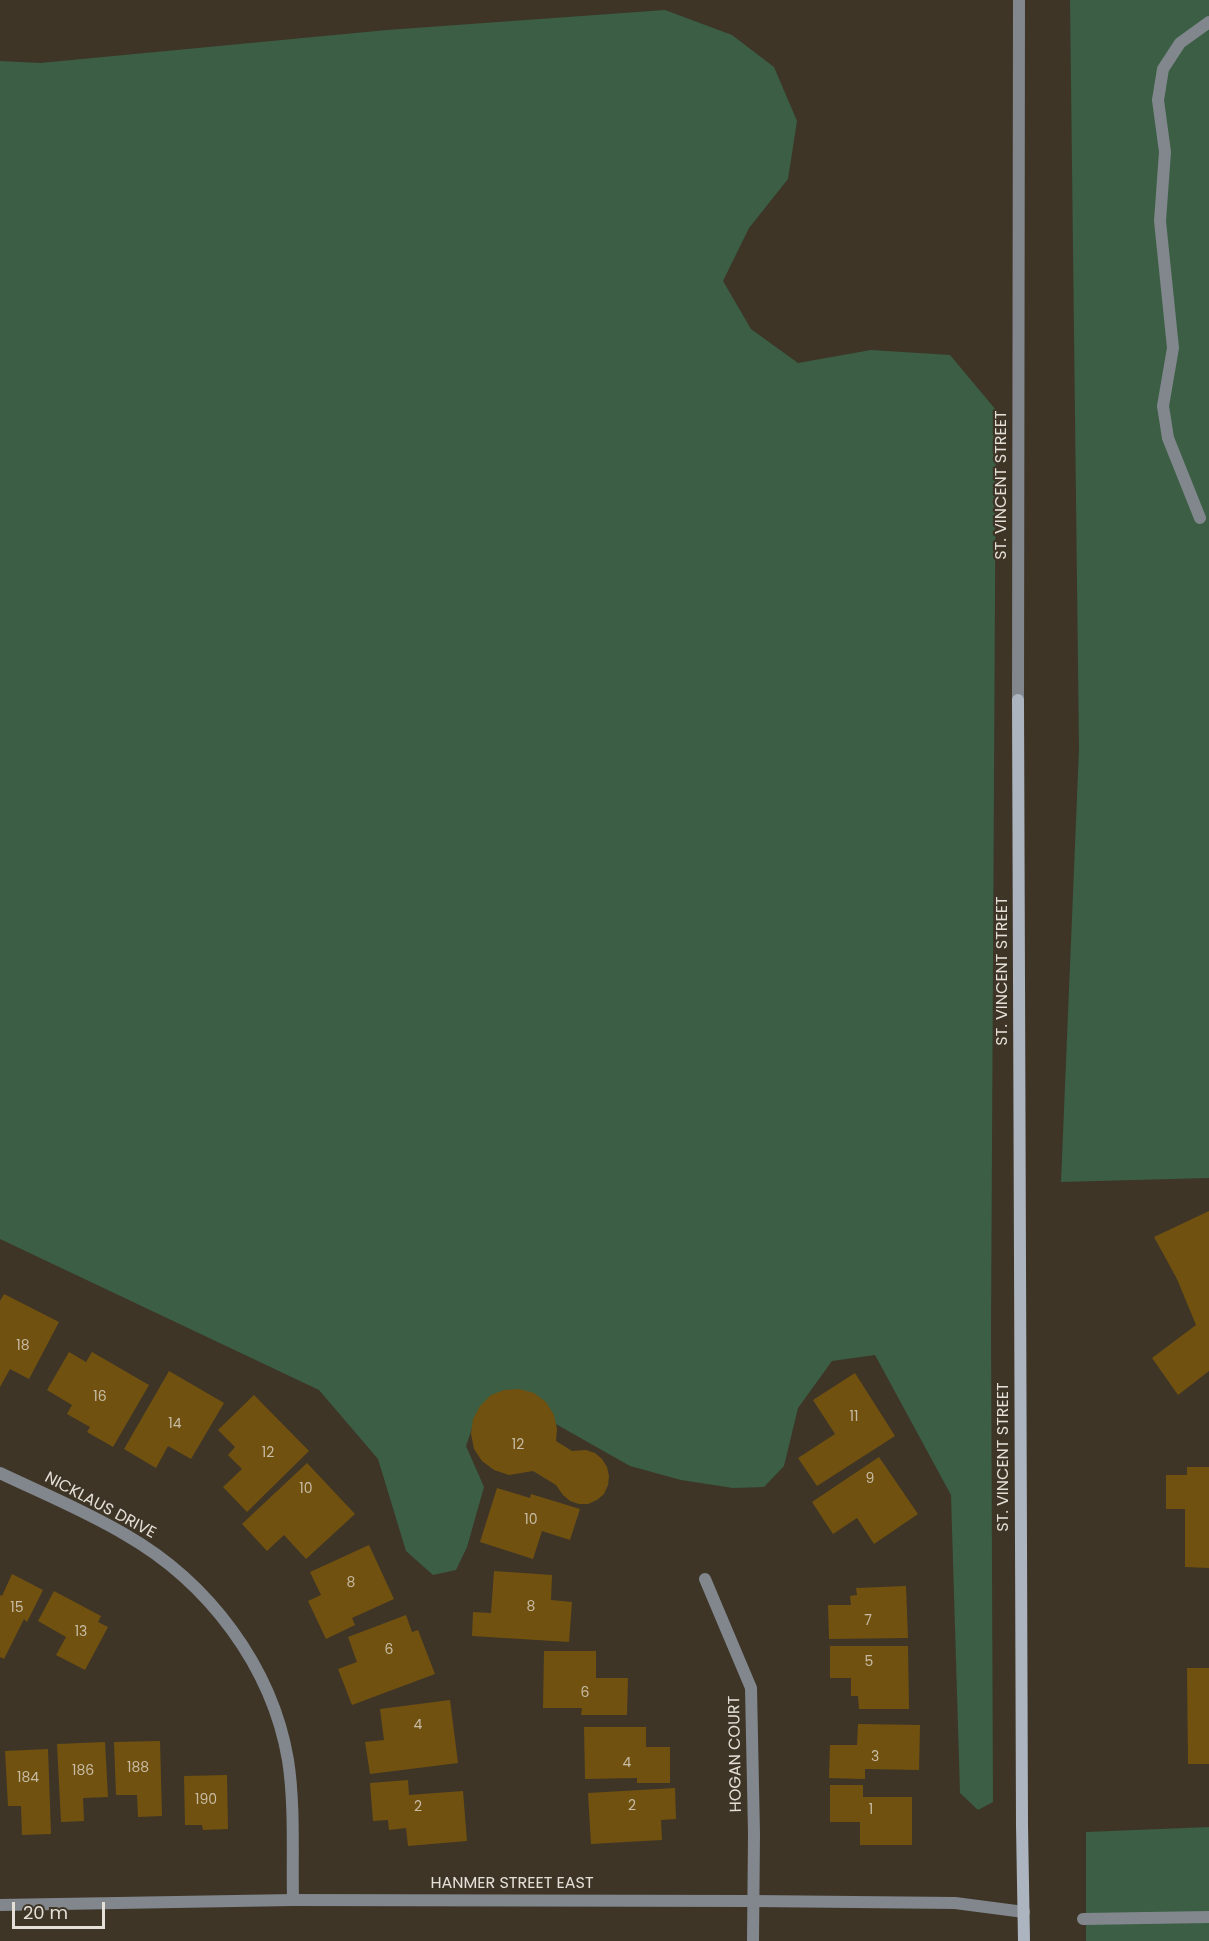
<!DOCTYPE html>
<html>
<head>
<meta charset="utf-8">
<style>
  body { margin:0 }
  #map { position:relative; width:1209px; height:1941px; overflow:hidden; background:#3e3527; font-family:Poppins,sans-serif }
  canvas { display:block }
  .scale { position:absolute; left:12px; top:1902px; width:93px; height:27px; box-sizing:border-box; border:3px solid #e5e0d7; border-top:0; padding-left:8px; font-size:18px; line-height:21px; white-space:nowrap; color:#e5e0d7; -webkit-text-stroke:4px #3e3527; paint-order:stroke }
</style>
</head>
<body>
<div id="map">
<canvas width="1209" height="1941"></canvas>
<div class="scale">20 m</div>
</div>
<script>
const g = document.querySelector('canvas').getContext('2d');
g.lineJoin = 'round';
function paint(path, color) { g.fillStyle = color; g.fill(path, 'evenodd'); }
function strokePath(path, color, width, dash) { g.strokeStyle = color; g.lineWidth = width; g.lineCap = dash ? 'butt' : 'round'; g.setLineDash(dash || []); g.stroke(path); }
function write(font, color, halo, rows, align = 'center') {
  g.font = font + ' Poppins,sans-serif'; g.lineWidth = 4.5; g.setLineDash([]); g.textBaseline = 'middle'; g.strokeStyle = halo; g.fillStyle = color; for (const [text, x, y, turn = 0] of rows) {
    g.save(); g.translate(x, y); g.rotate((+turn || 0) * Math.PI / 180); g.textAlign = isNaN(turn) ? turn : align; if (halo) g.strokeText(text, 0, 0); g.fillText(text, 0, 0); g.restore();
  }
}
paint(new Path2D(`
  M1070 0H1209V1178L1061 1182 1079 749Z
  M665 10 732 35 774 67 797 121 788 179 749 228 723 281 751 329 798 363 871 350 950 355 996 410 991 1328 993 1802 978 1810 960 1793 951 1495 875 1355 832 1361 798 1408 784 1466 764 1487 733 1488 681 1480 630 1466 554 1423 475 1420 466 1446 484 1487 467 1547 456 1570 433 1575 406 1551 378 1459 319 1390 0 1239V61L40 63 387 30Z
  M1209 1827V1941H1086V1832Z`), '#3b5e44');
paint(new Path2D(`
  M1209 1211V1371L1178 1395 1152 1358 1196 1325 1177 1279 1154 1237Z
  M4 1294 59 1322 29 1379 10 1369 0 1387V1301Z
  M69 1352 86 1362 92 1352 149 1385 113 1447 87 1432 90 1427 67 1414 72 1405 47 1390Z
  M169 1371 224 1403 191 1459 168 1446 156 1468 124 1449Z
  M855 1373 895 1436 817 1486 798 1458 835 1434 813 1400Z
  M519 1389 534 1393 546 1402 554 1415 557 1429 556 1441 572 1451 586 1450 595 1453 602 1459 607 1467 609 1476 608 1485 604 1494 597 1500 588 1504H579L570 1501 563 1495 556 1485 533 1471 509 1475 494 1470 482 1461 474 1449 471 1434 473 1419 480 1406 491 1395 504 1390Z
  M254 1395 309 1451 247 1512 223 1487 242 1469 228 1455 235 1447 218 1430Z
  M879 1457 918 1514 874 1544 857 1518 833 1534 812 1502Z
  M307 1463 355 1514 306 1559 284 1535 267 1551 242 1524Z
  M1187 1467H1209V1568L1185 1567V1509H1166V1475H1187Z
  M497 1488 530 1498 531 1494 580 1509 570 1540 542 1531 533 1559 480 1542Z
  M369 1545 394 1599 352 1618 355 1625 326 1639 308 1601 321 1595 310 1572Z
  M494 1571 552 1575 551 1600 572 1602 569 1642 472 1636 473 1612 491 1613Z
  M12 1574 43 1590 27 1622 24 1619 4 1659 0 1657V1595L2 1596Z
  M906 1586 908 1638 829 1639 828 1605H851L850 1596 857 1595 856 1588Z
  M54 1591 101 1616 98 1622 108 1627 85 1670 56 1655 66 1637 38 1621Z
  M406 1615 412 1632 418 1630 435 1674 352 1705 338 1669 357 1662 348 1637Z
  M830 1646H908L909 1709H859L858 1696H851V1678H830Z
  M544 1651H596V1678H628L627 1715H581L582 1708H543Z
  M1187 1668H1209V1764H1188Z
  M450 1700 458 1763 370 1774 365 1742 384 1740 380 1709Z
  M858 1724 920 1725 919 1770 865 1769V1779L829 1778 830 1745H857Z
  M584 1727H646V1747H670V1783H637V1778L585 1779Z
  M160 1741 162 1816 138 1817 137 1795H116L114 1742Z
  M105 1742 108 1797 83 1798 84 1821 61 1822 57 1744Z
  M48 1749 51 1834 22 1835 21 1806H8L5 1751Z
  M227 1775 228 1829 203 1830 202 1825H185L184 1776Z
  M408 1780 409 1795 463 1791 467 1841 408 1846 406 1828 389 1830 388 1820 373 1821 370 1783Z
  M830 1785H863V1797H912V1845H860V1822H830Z
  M675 1788 676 1819 661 1820 662 1840 591 1844 588 1793Z`), '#705110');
strokePath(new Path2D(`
  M1200 518 1168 438 1163 406 1173 348 1160 221 1165 152 1158 100 1163 69 1180 43 1209 22
  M1083 1919 1209 1917`), '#81878d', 12);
strokePath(new Path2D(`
  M0 1473C42 1493 86 1511 126 1535 208 1582 272 1666 288 1760 295 1806 292 1854 293 1900
  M705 1579 751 1688 754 1834 753 1941`), '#81878d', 12);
strokePath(new Path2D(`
  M1018 700 1019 0
  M0 1905 293 1900 753 1901 955 1903 1024 1912`), '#81878d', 12);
strokePath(new Path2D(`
  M1018 700 1022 1825 1024 1941`), '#abb4bf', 12);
write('14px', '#c8bca5', null, [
  ["18",23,1346],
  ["16",100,1397],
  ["11",854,1417],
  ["14",175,1424],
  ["12",518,1445],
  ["12",268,1453],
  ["9",870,1479],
  ["10",306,1489],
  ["10",531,1520],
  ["8",351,1583],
  ["8",531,1607],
  ["15",17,1608],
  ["7",868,1621],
  ["13",81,1632],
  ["6",389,1650],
  ["5",869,1662],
  ["6",585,1693],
  ["4",418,1725],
  ["3",875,1757],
  ["4",627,1763],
  ["188",138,1768],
  ["186",83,1771],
  ["184",28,1778],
  ["190",206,1800],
  ["2",632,1806],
  ["2",418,1807],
  ["1",871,1810]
]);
write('16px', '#e5e0d7', '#3e3527', [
  ["ST. VINCENT STREET",1002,485,-90],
  ["ST. VINCENT STREET",1003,971,-90],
  ["ST. VINCENT STREET",1004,1457,-90],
  ["NICKLAUS DRIVE",100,1506,28],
  ["HOGAN COURT",736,1754,-91],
  ["HANMER STREET EAST",512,1884]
]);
</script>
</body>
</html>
